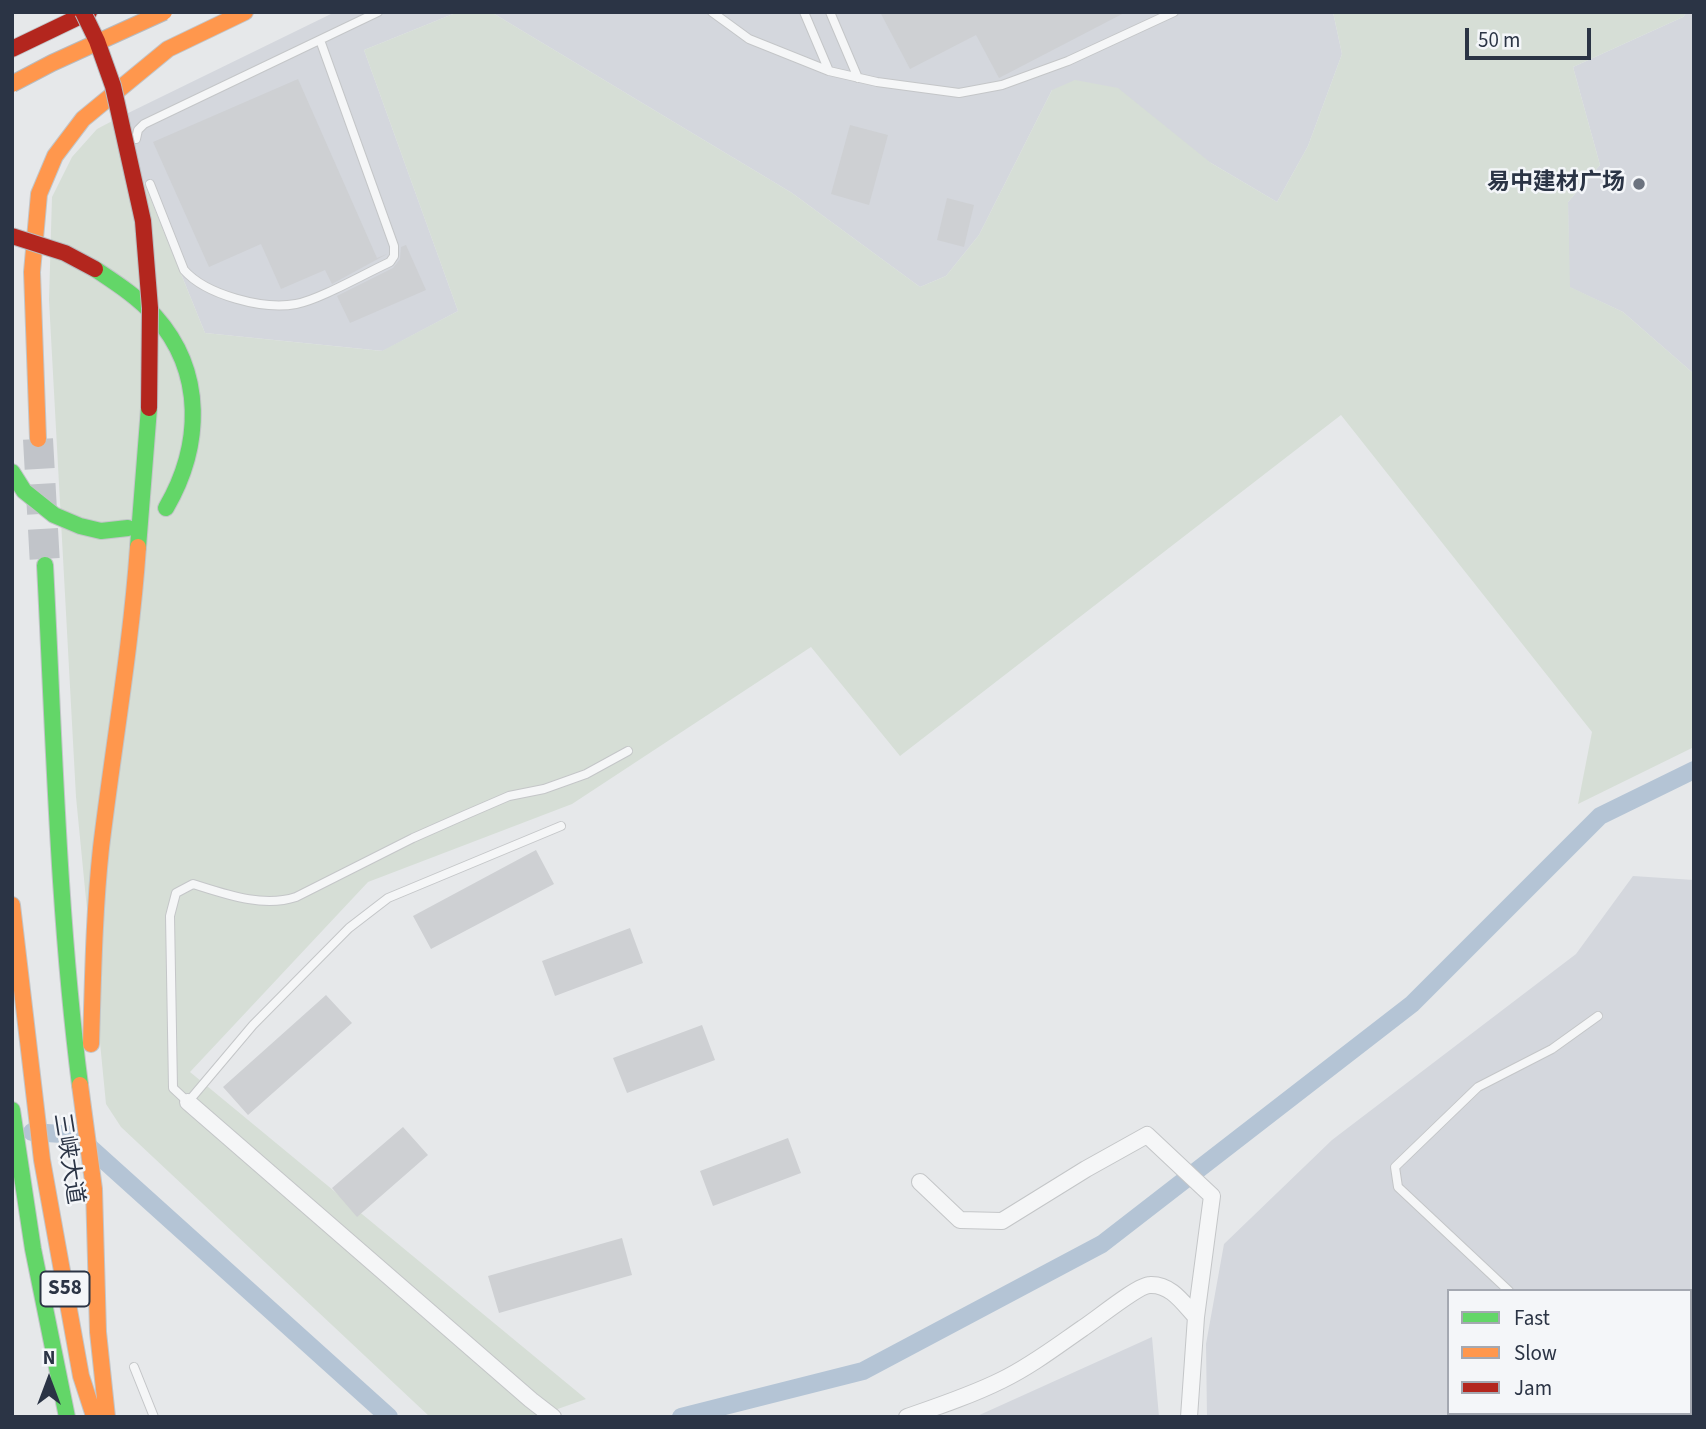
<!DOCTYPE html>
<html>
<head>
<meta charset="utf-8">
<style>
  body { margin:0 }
  #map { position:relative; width:1706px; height:1429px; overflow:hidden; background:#e6e8ea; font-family:"Source Sans 3",sans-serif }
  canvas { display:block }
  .frame { position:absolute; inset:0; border:14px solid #2b3445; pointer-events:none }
  .legend { position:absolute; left:1447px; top:1289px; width:245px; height:126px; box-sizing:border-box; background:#f4f6f9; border:2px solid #a4a8b1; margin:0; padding:9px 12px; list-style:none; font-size:21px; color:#2b3445 }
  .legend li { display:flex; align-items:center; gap:14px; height:35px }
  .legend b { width:35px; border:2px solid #a4a8b1 }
  .north { position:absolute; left:14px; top:1345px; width:70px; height:70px; -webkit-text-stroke:5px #f4f6f9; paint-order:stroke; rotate:0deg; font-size:19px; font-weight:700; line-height:28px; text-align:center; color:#2b3445 }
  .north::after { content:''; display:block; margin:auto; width:24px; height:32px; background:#2b3445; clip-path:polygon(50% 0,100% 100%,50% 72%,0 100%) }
  .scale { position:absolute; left:1465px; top:28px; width:126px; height:32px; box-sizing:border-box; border:4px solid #2b3445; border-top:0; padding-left:9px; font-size:21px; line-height:24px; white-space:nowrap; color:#2b3445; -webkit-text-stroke:5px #f4f6f9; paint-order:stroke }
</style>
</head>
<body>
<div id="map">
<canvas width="1706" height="1429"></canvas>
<div class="frame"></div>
<ul class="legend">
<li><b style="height:9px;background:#63d668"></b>Fast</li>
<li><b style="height:9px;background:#ff974d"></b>Slow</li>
<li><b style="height:9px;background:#b3261e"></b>Jam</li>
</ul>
<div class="north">N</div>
<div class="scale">50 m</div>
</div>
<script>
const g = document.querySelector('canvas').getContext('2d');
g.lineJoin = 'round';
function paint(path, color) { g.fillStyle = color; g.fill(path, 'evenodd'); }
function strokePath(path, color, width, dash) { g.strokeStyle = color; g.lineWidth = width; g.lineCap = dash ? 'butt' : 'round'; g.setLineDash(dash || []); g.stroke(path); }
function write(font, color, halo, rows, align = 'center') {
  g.font = font + ' "Source Sans 3","Noto Sans SC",sans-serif'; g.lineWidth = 5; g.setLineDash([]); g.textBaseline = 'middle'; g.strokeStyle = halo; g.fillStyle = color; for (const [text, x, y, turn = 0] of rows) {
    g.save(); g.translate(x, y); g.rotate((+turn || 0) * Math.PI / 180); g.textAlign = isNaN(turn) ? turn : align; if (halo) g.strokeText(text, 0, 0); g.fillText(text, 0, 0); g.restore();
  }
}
paint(new Path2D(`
  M335 12H458L364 50 458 311 383 351 205 333 118 118Z
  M491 12H1333L1342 54 1308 146 1277 202 1211 163 1052 90 979 235 946 276 920 287 792 193Z
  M1687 12H1694V374L1623 312 1569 287 1568 202 1600 165 1573 67 1683 17Z
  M1633 876 1694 880V1321L1690 1325V1291H1449V1413H1604L1600 1417H1207L1206 1344 1224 1244 1332 1140 1576 954Z
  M1152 1337 1159 1417H975Z`), '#d4d7dd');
paint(new Path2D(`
  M458 12H491L792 193 920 287 946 276 979 235 1052 90 1075 80 1118 88 1211 163 1277 202 1308 146 1342 54 1333 12H1687L1683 17 1573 67 1600 165 1568 202 1570 287 1623 312 1694 374V747L1578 804 1592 732 1341 415 900 756 811 647 572 804 368 882 190 1072 586 1399 535 1417H430L121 1127 106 1104 76 797 49 300 52 197 72 157 97 129 118 118 205 333 382 351 458 311 364 50Z`), '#d6ded6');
strokePath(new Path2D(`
  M32 1132 76 1135 389 1417
  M681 1417 863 1371 1102 1244 1412 1004 1600 816 1694 770`), '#b4c4d5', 18);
paint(new Path2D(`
  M880 12H1126L999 78 976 35 910 69Z
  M298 79 377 258 387 254 332 284 325 270 281 289 261 244 209 267 153 142Z
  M850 125 888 135 869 205 831 194Z
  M947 198 974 205 964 247 937 240Z
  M406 245 426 290 350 323 337 296 393 268 400 259 401 247Z
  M536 850 554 884 431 949 413 916Z
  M630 928 643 963 555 996 542 961Z
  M326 995 352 1023 248 1115 223 1087Z
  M702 1025 715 1060 627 1093 613 1058Z
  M403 1127 428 1155 357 1217 332 1188Z
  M788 1138 801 1173 713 1206 700 1171Z
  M622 1238 632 1275 499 1313 488 1276Z`), '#ced0d3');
strokePath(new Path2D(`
  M38 439 45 565`), '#c1c4c9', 30, [30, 15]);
const lane = new Path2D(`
  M712 12 749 39 829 71 877 82 959 93 1002 85 1068 61 1174 12
  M804 12 829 71
  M830 12 858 78
  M136 139 138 130 144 124 378 12
  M150 184 184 270C206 295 263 310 296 304 319 300 366 273 390 262L394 256V246L320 40
  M561 826 388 898 349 928 253 1025 188 1102 173 1088 170 916 176 893 193 884C225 894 263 908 296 897L413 838 465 815 509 796 544 789 586 774 628 751
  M1509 1291 1398 1187 1395 1167 1478 1087 1552 1049 1598 1016
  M134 1367 154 1417`);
const street = new Path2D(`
  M188 1102 531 1400 553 1417
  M920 1182 960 1220 1002 1221 1086 1169 1147 1135 1212 1196 1196 1317 1189 1417
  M907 1417C939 1406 972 1395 1002 1380 1031 1366 1057 1346 1083 1328 1097 1319 1138 1285 1150 1285 1171 1284 1183 1303 1196 1317`);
const fast = new Path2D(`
  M95 269C116 283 138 297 155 316 205 372 202 446 166 508
  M12 472 24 491 54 515 80 526 101 531 128 528
  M138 547 149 408
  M45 565C54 738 58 913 80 1085
  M12 1110 33 1249 67 1417
  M1690 1371 1694 1368
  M1690 1408 1694 1404`);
const slow = new Path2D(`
  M168 49 245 12
  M38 439 32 272 39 194 55 156 83 119 168 49
  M12 905 42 1160 81 1376 94 1416
  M91 1044C93 979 94 913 101 848 113 748 131 648 138 547
  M80 1085 94 1189 98 1332 107 1417
  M1648 1417 1651 1413`);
const jam = new Path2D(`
  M12 49 89 12`);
strokePath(lane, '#c4c6c8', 10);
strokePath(street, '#c4c6c8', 18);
strokePath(fast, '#c2c5c8', 18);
strokePath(slow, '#c2c5c8', 18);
strokePath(jam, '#c2c5c8', 18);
strokePath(lane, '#f5f6f7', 8);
strokePath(street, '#f5f6f7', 16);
strokePath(fast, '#63d668', 16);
strokePath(slow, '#ff974d', 16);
strokePath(jam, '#b3261e', 16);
const slowBridge = new Path2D(`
  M12 84 52 63 164 12`);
const jamBridge = new Path2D(`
  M83 12 97 41 113 86 143 221 150 308 149 408
  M12 236 65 253 95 269`);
strokePath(slowBridge, '#b8bbbf', 18, []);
strokePath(jamBridge, '#b8bbbf', 18, []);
strokePath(slowBridge, '#ff974d', 16);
strokePath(jamBridge, '#b3261e', 16);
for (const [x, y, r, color] of [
  [1639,184,7,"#6c737f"]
]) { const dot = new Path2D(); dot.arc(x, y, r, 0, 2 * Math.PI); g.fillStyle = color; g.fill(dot); strokePath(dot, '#f4f6f9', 2.5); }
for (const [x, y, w] of [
  [65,1289,49]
]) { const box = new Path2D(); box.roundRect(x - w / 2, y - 17.5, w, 35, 5); g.fillStyle = '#f4f6f9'; g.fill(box); strokePath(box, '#2b3445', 2); }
write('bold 21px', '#2b3445', null, [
  ["S58",65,1289]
]);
write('bold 23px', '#2b3445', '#f4f6f9', [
  ["易中建材广场",1625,184]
], 'right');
write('23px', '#2b3445', '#f4f6f9', [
  ["三峡大道",67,1159,81]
]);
</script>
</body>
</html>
